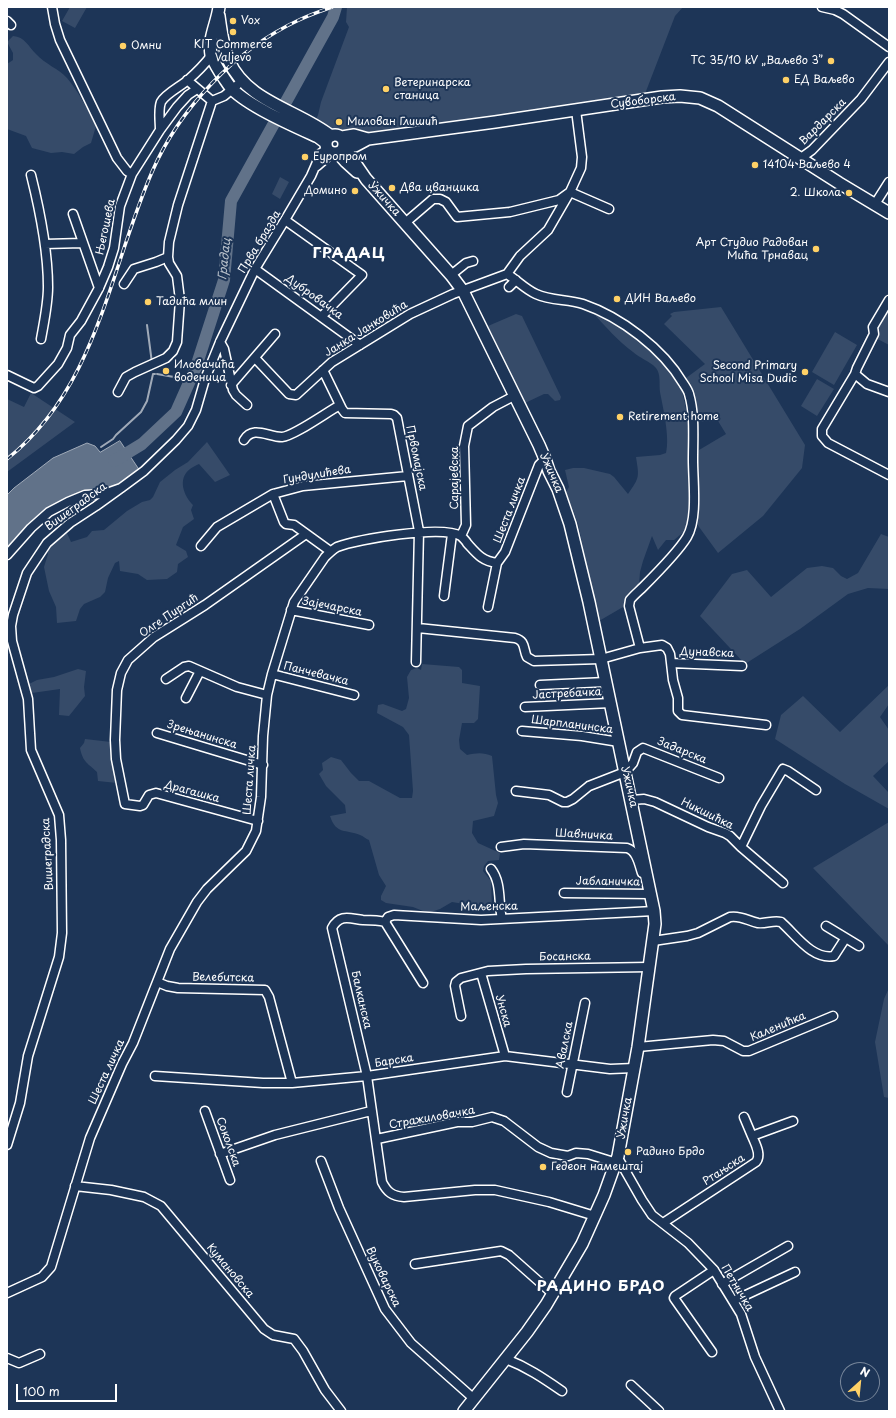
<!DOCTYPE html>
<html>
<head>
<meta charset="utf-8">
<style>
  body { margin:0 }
  #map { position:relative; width:896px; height:1418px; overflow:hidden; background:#1d3557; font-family:"Playpen Sans",sans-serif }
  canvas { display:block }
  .frame { position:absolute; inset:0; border:8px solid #fff; pointer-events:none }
  .north { position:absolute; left:840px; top:1362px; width:40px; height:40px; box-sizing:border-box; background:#1d3557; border:1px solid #77869a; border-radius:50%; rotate:27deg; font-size:11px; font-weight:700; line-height:16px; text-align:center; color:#fff }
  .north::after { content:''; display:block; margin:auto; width:14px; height:18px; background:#ffd166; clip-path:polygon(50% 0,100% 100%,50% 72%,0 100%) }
  .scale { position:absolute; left:16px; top:1384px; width:101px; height:18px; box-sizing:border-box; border:2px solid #fff; border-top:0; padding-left:5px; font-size:12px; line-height:14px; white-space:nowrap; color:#fff; -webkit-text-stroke:3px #1d3557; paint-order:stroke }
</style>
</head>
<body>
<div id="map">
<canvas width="896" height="1418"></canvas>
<div class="frame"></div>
<div class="north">N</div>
<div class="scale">100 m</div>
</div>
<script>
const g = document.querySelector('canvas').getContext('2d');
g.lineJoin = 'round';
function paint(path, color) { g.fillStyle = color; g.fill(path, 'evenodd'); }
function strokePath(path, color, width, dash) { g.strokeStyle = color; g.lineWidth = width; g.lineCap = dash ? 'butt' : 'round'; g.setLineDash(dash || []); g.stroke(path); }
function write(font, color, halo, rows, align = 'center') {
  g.font = font + ' "Playpen Sans",sans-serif'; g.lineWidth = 4; g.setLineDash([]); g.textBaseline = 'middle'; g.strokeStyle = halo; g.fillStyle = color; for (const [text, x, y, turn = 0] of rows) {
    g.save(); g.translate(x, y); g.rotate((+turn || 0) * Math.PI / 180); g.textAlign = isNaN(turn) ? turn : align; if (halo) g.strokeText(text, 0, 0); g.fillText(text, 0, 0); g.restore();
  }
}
paint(new Path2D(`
  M70 7H87L75 28 62 21Z
  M347 7H683L675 16 643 99 426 131 340 136 334 135 314 124 318 115 321 102 349 27 346 22Z
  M13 36C25 37 28 46 36 54 45 64 59 69 67 78 79 92 88 110 96 126L91 143 83 147 74 154 62 152 51 153 32 148 26 136 7 129V64L13 60V53L7 42Z
  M280 177 289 182 280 199 272 194Z
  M721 307 805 445 802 468 763 516 718 553 694 520V453L726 434 718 421 693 422 686 378 705 364 664 324 672 316 670 314 674 312Z
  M889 309V345L872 336Z
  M593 313C620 324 671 358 680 385 689 411 689 440 689 467 689 488 691 510 686 530L674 540H666L658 550 652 536 643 561 640 572 639 585 625 601 623 607 599 621 578 524 566 492 569 487 565 470 573 468H584L610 474 614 477 628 494C640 477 639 477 636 457L660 455 666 453C670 437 663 408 660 392 659 384 661 374 656 368 650 361 639 358 633 352 618 341 606 327 593 313Z
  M516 314 522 316 561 397 560 400 555 401 548 394H544L525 403 488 326Z
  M835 332 857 345 834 385 812 372Z
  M817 379 834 389 817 416 801 406Z
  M31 393 75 422 7 472V399L24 407Z
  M207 442 230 475 215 482 199 464C196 465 193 467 190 469 177 479 184 496 193 505L191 510 194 519 183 527 176 545 186 551 188 557 178 564 177 572 167 579 147 580 138 574 120 571 119 561 115 563 108 578 105 592 100 597 84 604 80 609 76 621 57 623 56 607 49 591 44 567 48 554 47 549 54 541 66 531 71 542 87 537 92 531 104 530 127 511 142 502 150 500 153 497 160 482 175 470 188 462Z
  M881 534 889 537V589L868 588 848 594 800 629 745 664 700 616 732 574 747 570 771 597 807 568 822 566 833 568 841 576 847 579 858 573Z
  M422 664 459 667 462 670V683L480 686 478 719 474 723H462L459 740 460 749 467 755C476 753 483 752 492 756L496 795 498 803 494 816 473 821 472 833 478 843 500 853 499 860 488 861 484 866 483 871 491 881 492 909 482 911 470 905 452 902 440 909 428 913 413 907 386 903 381 900V896L386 886 379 875 369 840C366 839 363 836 360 835 346 829 336 835 330 816L346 813 345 805 326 786 319 774 323 770 322 763 331 757 341 760 351 773 359 781H369L400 798H412L413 791 409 735 403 727 377 713 378 705 383 704 402 711 406 709 409 698 407 677 411 670 417 668 421 670Z
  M78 669 86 671 84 687 85 696 69 716 59 715 60 689 32 693 29 684 37 680 54 677Z
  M889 685V704L880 717 889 730V761L873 776 889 793V809L845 784 775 739 781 715 803 696 840 732Z
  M85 739 111 742 117 783 98 781 97 772C88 763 83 763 80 748L84 743Z
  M889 822V946L813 868Z
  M889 988V1098L884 1097 875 1042 884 999Z`), '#364b69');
const water = new Path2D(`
  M120 441 140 471 121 484 108 490 90 491 25 531 7 548V495L14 488 53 458 87 443 95 446 100 452Z`);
paint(water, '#617289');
strokePath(water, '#a0aab8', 1);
strokePath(new Path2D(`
  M147 325 152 363
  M157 374 174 377 188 384
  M101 447 113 439 116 435 141 412 147 401 153 374H155`), '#a0aab8', 2);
strokePath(new Path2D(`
  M114 461 142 444 176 412 196 367 224 280 231 201 333 17 336 7`), '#617289', 12);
const street = new Path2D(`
  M52 7 55 24 60 40 117 158 127 171 132 174
  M822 7 835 10 843 14 889 47
  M7 21 11 25
  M187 80 212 101
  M212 101 224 96 242 81
  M160 130C160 121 158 110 161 102 165 94 181 86 188 80 196 73 204 65 211 56
  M801 158 812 150 861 99 889 62
  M317 166 332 153
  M31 175C40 211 48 250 48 287 48 304 44 322 41 339
  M875 204 889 182
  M73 214 99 288
  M285 220 362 275 322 316
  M405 223 433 199H440L446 202 457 217 510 212 559 200 570 192 609 209
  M45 244 82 243
  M255 269 360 345
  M507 274C517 280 525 289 536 294 551 301 568 299 583 304 621 317 663 349 683 383 685 386 688 390 689 394 695 414 693 439 693 460 693 482 698 518 687 537 678 552 656 574 643 587 639 591 634 595 630 600L629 606 640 648
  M451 275 466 263 473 261
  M124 284 134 269 156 262 168 257
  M509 287 516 280
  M889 300 873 327 874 334 857 368 855 374 867 384 889 392
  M220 342 224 349 233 390 236 395 247 405
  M255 358 289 394 296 395 332 362 410 314 453 294 507 274 520 256 548 230 570 192 581 168 582 157 576 110
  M323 370 342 409 345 413 391 414 394 415 397 418 419 531 416 662
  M855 374 822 429V436L828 443 889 475
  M7 375 34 388 38 386 58 364 67 348 70 335 81 321 99 288 108 267 114 248 120 206 132 174 160 130 177 107 188 95 197 89
  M231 385 275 334
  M118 392 126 377 135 372 166 358 173 351 177 342 180 300 177 276 169 263 168 257 169 242 178 205 212 101
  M244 440C253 425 268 437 282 437 294 436 327 412 340 405
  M273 494 284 522 286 524 294 525 330 551
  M461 536 466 525 464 446 468 426 493 407 514 396
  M201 546 217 527 273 494 303 486 408 476
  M7 555 31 528 49 512 68 502 85 495 104 494 121 488 144 471 176 440 188 426 196 410 205 379 220 342 255 269 285 220 311 176 321 153 327 149
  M444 596 452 534
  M488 607 497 563
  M291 610 369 625
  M418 628 515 638C526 641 523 649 527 657L534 661 601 659 640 648 662 645 667 648 670 654 673 680 678 698V711L682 715 766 725
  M671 663 742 666
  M272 674 354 695
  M166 679 184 667 189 666 237 687 267 695
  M540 685 606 682
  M186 698 200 671
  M525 707 611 703
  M522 731 582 736 619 742
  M157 733 263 765
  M516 791 549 795 563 802H567L573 799 589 786 625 772 633 763 637 752 643 748 719 778
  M632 800 644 799 655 802 708 827 725 833 730 836 741 847 783 883
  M258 821 156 793 149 795 143 805 140 806 125 804 116 759 115 740 117 690 121 673 128 660 154 637 205 605 306 534
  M501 847 524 844 627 848C637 851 639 864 642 873
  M741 847 761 806 783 769 788 771 816 790
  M491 869C502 883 498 903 502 919
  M564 893 651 894
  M385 922 423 983
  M826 926 859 946
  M653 941 687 936 698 933 730 917C741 915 748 921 758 923 766 924 773 920 781 922 796 935 812 960 834 956L845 939
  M481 973 505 1056
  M157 982 167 986 178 988 265 990 269 997 292 1083
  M461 1016 455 986 456 982 461 978 488 971 526 969 649 967
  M638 1047 713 1040 724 1041 743 1051H749L833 1016
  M155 1076 263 1083H292L367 1076 505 1056 610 1069 634 1068
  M567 1092 585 1003
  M205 1111 230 1180
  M744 1117 752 1136
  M377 1139 457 1122H472L492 1117 504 1121 538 1147 551 1153 568 1156 576 1153 588 1154 617 1163
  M7 1145 20 1103 28 1056 59 957 62 933 61 840 59 815 31 750 28 699 12 641 11 626 13 615 27 573 47 543 70 523 96 506 121 488
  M220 1154 275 1135 371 1111
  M618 1158 642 1200 652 1215 688 1243 714 1270 741 1314 755 1357 780 1411
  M321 1161 339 1208 385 1309 411 1343 473 1398
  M75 1186 111 1190 144 1197 161 1206 264 1329 273 1335 294 1339 303 1351 325 1390 341 1411
  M595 1216 549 1202 495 1190H475L404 1197C392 1196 387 1192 382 1182L367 1076 332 928C340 913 351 919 363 920 371 920 378 920 385 922L388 917 394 915 481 920 654 911
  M663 1223 756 1162C762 1155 755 1143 752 1136L793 1121
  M415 1264 501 1251 509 1255 553 1294
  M722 1284 788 1246
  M7 1293 42 1277 51 1267 90 1138 122 1064 133 1043 170 949 197 902 207 889 246 851 256 831 261 797 263 736 267 695 272 674 294 602 325 557C329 553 332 550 337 547 358 539 442 525 461 536 463 538 466 541 467 543 477 554 482 561 497 563L505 552 539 465 545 459
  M733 1301 795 1272
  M712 1352 674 1298 675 1296 714 1270
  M7 1358 19 1363 40 1354
  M506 1359C527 1367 543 1378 562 1391
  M631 1385 659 1411`);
const secondary = new Path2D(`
  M219 7C217 23 208 38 211 55 213 61 218 69 221 74 225 79 228 85 232 89 250 107 294 126 318 137L326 143
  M219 16C221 31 223 47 229 61 247 102 298 110 331 136
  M326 144a9 9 0 1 1 18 0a9 9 0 1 1-18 0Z
  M342 137 354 135 368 139
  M344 146H355L368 139 495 122 662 97 680 96 700 98 718 106 839 183 889 213
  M344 147 366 179 451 275 463 291 539 445 545 459 549 471 558 489 570 524 589 602 654 911 655 924 638 1047 618 1156 604 1195 582 1244 546 1305 527 1332 464 1411
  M338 153 346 162 357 172`);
strokePath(street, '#fff', 11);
strokePath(secondary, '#fff', 14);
strokePath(street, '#1d3557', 8);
strokePath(secondary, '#1d3557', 11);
const rail = new Path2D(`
  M7 459C97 388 109 271 152 172 179 109 236 49 299 20 309 15 321 11 332 7`);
strokePath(rail, '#fff', 3.5);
strokePath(rail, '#1d3557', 2, [6]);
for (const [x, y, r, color] of [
  [233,21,4,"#ffd166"],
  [233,32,4,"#ffd166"],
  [123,46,4,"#ffd166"],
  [831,61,4,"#ffd166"],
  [786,80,4,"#ffd166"],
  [386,89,4,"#ffd166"],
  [339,122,4,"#ffd166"],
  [305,157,4,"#ffd166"],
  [755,165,4,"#ffd166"],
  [392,188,4,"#ffd166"],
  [355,191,4,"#ffd166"],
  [849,193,4,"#ffd166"],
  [816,249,4,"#ffd166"],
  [617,299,4,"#ffd166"],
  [148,302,4,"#ffd166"],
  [166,371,4,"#ffd166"],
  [805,372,4,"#ffd166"],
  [620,417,4,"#ffd166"],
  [628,1152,4,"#ffd166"],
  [543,1167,4,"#ffd166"]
]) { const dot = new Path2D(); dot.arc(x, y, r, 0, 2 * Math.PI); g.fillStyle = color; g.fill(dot); strokePath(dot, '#1d3557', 1.5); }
write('11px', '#fff', '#1d3557', [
  ["Vox",241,21],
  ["KIT Commerce",233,45,"center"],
  ["Valjevo",233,58,"center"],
  ["Омни",131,46],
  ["ТС 35/10 kV „Ваљево 3”",823,61,"right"],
  ["ЕД Ваљево",794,80],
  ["Ветеринарска",394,83],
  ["станица",394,96],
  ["Милован Глишић",347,122],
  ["Еуропром",313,157],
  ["14104 Ваљево 4",763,165],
  ["Два цванцика",400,188],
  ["Домино",347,191,"right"],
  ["2. Школа",841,193,"right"],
  ["Арт Студио Радован",808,243,"right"],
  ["Мића Трнавац",808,256,"right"],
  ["ДИН Ваљево",625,299],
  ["Тадића млин",156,302],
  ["Иловачића",174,365],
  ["воденица",174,378],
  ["Second Primary",797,366,"right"],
  ["School Misa Dudic",797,379,"right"],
  ["Retirement home",628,417],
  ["Радино Брдо",636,1152],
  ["Гедеон намештај",551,1167]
], 'left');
write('11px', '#fff', '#1d3557', [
  ["Сувоборска",643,101,-7],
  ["Вардарска",823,122,-45],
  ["Ужичка",384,199,48],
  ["Његошева",106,227,-78],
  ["Прва бразда",260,242,-59],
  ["Дубровачка",314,297,36],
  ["Јанка Јанковића",366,329,-32],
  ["Првомајска",416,458,78],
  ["Ужичка",551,473,67],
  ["Гундулићева",317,475,-9],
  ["Сарајевска",455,478,-90],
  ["Вишеградска",76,507,-36],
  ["Шеста личка",510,510,-69],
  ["Зајечарска",332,607,11],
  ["Олге Пиргић",169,616,-34],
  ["Дунавска",707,653,2],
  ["Панчевачка",316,674,14],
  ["Јастребачка",567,694,-3],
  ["Шарпланинска",572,725,7],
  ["Зрењанинска",202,735,17],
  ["Задарска",682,751,22],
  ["Шеста личка",250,780,-86],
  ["Ужичка",629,787,77],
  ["Драгашка",192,792,15],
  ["Никшићка",707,814,26],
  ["Шавничка",584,835,3],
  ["Вишеградска",48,854,-93],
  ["Јабланичка",608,882,1],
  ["Маљенска",489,907,-1],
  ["Босанска",565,957,-1],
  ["Велебитска",223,978,1],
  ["Балканска",361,1000,77],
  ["Унска",503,1011,74],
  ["Каленићка",778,1027,-23],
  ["Авалска",565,1045,-79],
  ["Барска",394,1061,-9],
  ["Шеста личка",107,1072,-65],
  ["Стражиловачка",432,1118,-10],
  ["Ужичка",625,1118,-80],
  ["Соколска",228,1142,70],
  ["Ртањска",724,1170,-33],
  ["Кумановска",230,1271,50],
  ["Вуковарска",383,1277,64],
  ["Петничка",737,1288,59]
]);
write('italic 12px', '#b8c0ca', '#1d3557', [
  ["Градац",225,259,-84]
]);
g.letterSpacing = '1px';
write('bold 15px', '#fff', '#1d3557', [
  ["ГРАДАЦ",349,254],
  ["РАДИНО БРДО",601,1287]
]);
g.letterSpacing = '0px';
</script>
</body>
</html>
